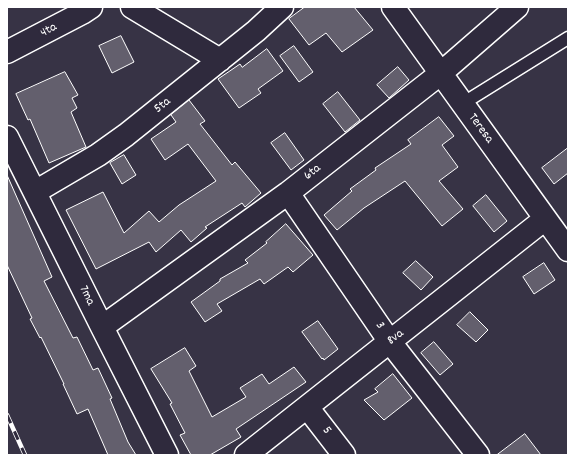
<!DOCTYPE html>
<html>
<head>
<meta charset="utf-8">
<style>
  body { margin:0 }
  #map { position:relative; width:575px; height:462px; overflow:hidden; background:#373345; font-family:Dekko,sans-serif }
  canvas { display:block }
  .frame { position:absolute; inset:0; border:8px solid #fff; pointer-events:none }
</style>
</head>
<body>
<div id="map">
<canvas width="575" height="462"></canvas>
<div class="frame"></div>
</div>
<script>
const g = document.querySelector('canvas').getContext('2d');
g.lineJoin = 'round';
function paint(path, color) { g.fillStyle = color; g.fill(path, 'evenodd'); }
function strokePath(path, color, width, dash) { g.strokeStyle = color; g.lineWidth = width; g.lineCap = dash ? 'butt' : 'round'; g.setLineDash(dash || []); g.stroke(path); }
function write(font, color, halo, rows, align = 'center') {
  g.font = font + ' Dekko,sans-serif'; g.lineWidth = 4; g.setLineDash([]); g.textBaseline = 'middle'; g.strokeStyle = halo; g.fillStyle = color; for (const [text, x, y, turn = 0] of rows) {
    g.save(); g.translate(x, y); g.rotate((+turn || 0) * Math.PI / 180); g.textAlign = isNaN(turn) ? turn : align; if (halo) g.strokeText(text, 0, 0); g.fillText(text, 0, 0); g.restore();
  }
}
const building = new Path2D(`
  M305 7H354L373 30 342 52 326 33 309 45 289 19Z
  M121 36 134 62 112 73 99 46Z
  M294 46 313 72 299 82 280 56Z
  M267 49 283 71 258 89 261 93 239 108 218 79 240 64 242 67Z
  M398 67 409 80 389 98 377 85Z
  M65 72 78 95 72 98 77 108 71 112 86 147 49 163 30 119 28 120 16 94Z
  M338 92 360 120 345 132 323 104Z
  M189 100 205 121 200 124 232 165 235 162 261 193 245 207 242 203 205 227 207 228 191 242 181 230 156 252 149 242 96 269 66 210 103 192 124 233 149 211 159 222 179 205 216 181 188 144 165 160 151 139 176 122 171 115Z
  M439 117 454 136 442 145 458 167 439 181 463 209 442 226 405 181 364 208 337 230 324 215 352 191 350 189 376 170 375 168 411 144 408 140Z
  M285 133 304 160 291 170 271 143Z
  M568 148V173L554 184 542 168Z
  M124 155 136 175 122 184 110 163Z
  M7 175 52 277 44 281 73 338 77 337 93 370 98 368 112 398 110 399 128 442 136 455H108L88 409 77 414 63 384H64L41 337 40 338 30 319 32 318 7 265Z
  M486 195 507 221 494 232 473 206Z
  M286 224 313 255 293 272 288 267 264 284 260 279 217 304 222 311 205 322 191 302 220 281V279L248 263 245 260 267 243 266 242Z
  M416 261 433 277 421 290 403 273Z
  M544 263 555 280 534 294 523 277Z
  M470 312 488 330 476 342 457 325Z
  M318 321 338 349 324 360 323 358 322 359 302 332Z
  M434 342 453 364 440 375 421 353Z
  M185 348 196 366 189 371 212 417 246 397 240 388 262 374 269 384 294 367 306 382 236 429 241 437 210 455H191L180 435 185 433 170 404 172 403 151 369Z
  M393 374 412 398 384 420 364 400 378 392 375 389Z
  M525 434 541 455H497Z`);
paint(building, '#635f6d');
strokePath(building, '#fff', 1);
const service = new Path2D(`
  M462 104 568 38`);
const minor = new Path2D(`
  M132 7 220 60
  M393 7 568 250
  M7 137 102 327 167 455
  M35 192 98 155 126 135 256 31 282 7
  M288 193 390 342 478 455
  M102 327 288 193 440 74 517 7
  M307 407 344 455
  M246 455 545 219`);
const tertiary = new Path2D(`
  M7 52 82 13 91 7`);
strokePath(service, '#fff', 15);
strokePath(minor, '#fff', 25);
strokePath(tertiary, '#fff', 25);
strokePath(service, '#2f2a3d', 12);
strokePath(minor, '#2f2a3d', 22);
strokePath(tertiary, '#2f2a3d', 22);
const rail = new Path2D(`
  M7 415 25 455`);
strokePath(rail, '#fff', 4.5);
strokePath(rail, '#2f2a3d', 3, [9]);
write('13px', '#fff', '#2f2a3d', [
  ["4ta",49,31,-28],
  ["5ta",163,106,-39],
  ["Teresa",480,129,54],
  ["6ta",313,173,-38],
  ["7ma",86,296,64],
  ["3",379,326,56],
  ["8va",396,338,-38],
  ["5",326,431,52]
]);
</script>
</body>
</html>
